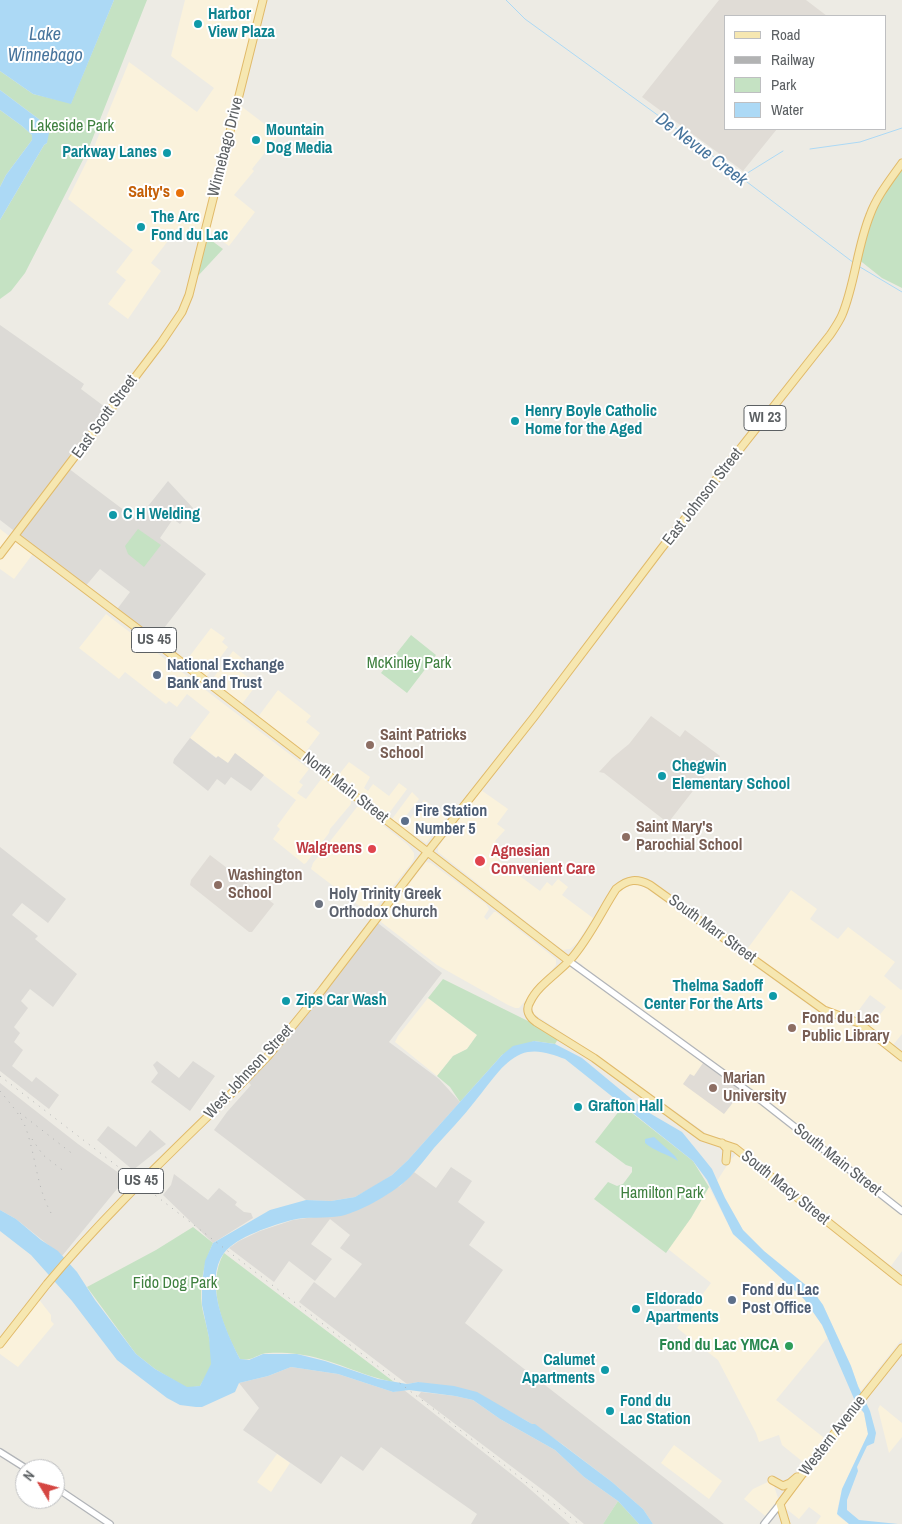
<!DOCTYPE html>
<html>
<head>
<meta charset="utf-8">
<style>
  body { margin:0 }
  #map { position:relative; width:902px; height:1524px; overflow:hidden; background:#edebe4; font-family:"Archivo Narrow",sans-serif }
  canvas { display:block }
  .legend { position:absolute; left:724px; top:15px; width:162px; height:115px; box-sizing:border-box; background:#fff; border:1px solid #bebfc1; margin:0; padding:6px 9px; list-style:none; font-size:15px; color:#5c6063 }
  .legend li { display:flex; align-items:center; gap:10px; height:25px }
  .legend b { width:25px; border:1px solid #bebfc1 }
  .north { position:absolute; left:15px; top:1459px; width:50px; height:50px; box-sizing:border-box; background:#fff; border:1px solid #bebfc1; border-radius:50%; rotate:307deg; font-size:14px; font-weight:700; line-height:20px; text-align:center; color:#5c6063 }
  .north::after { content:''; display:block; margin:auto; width:18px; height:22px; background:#d54642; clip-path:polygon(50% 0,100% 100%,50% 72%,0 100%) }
</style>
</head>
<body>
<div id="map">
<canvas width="902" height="1524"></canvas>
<ul class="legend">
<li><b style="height:6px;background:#f6e7b1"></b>Road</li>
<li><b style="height:6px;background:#b2b3b3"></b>Railway</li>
<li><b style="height:14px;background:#c5e2c3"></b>Park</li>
<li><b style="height:14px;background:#acd9f5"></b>Water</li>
</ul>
<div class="north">N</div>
</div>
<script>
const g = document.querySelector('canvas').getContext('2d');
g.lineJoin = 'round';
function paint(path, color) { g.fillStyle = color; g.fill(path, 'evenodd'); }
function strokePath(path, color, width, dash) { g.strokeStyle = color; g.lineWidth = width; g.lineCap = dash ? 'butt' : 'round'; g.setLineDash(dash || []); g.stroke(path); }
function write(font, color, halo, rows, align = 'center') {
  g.font = font + ' "Archivo Narrow",sans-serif'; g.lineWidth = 4; g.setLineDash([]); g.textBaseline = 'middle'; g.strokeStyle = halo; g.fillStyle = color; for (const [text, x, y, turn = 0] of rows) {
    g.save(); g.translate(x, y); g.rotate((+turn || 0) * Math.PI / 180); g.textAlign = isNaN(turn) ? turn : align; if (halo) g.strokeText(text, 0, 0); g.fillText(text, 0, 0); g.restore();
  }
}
paint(new Path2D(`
  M185 0H263L237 103 279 135 252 169 254 171 234 195 255 212 229 246 205 228 201 245 177 229 151 263 161 271 128 319 108 304 126 280 116 272 133 250 68 199 94 147 129 62 197 112 214 88 171 56Z
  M0 529 13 539 35 551 14 579 0 569Z
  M106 614 309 769 299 782 303 785 297 793 306 799 322 778 351 800V804L330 829 329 833 306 863 304 864 273 839 280 829 277 826 296 800 236 754 228 763 217 758 190 738 210 712 187 694 177 707 169 701 166 704 125 672 119 679 79 648Z
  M211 628 225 638 222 642 228 647 206 677 186 661Z
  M233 651 244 660 237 669 257 684 242 704 211 681Z
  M278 690 311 716 306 722 320 733 305 753 258 717Z
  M349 762 370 777 364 788 368 791 373 784 389 796 399 783 407 789 387 816 337 777Z
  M481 790 508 809 497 824 505 830 495 841 497 843 494 847 502 854 498 860 540 891 547 882 552 886 558 879 568 887 562 895 593 918 577 943 570 949 563 950 548 939 438 852V847Z
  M412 792 419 799 399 825 392 819Z
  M424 800 448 816 426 843 403 828Z
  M357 807H360L408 845 414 853V858L411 864 371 913 366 911 311 869 313 863Z
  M426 862 431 863 486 904 489 909 484 917 487 920 494 912H496L556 959V965L519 1008H515L508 1005 437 965 381 922 382 918Z
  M630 884H637L646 888 828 1019 858 1028 902 1063V1251L891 1266 733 1143 707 1134 602 1059 534 1014 532 1006 549 982 569 965 577 972 583 965 573 960 619 891Z
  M791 890 817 909 810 919 838 939 848 927 895 962 884 976 901 990 902 989V1034L893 1045 870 1027 886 1007 870 995 853 1018 829 1010 748 952V948Z
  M428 998 477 1035 467 1049 453 1056 437 1076 395 1042 398 1036Z
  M736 1154 902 1286V1339L860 1392 851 1366 823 1305 813 1291 764 1251 743 1230 725 1198 717 1181 731 1159Z
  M709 1187 733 1234 804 1299 822 1325 828 1337 776 1400 828 1441 856 1406 864 1413 868 1434 842 1489 837 1511 838 1516 849 1524H816L821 1516 809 1507 799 1519 780 1504 769 1519 744 1499 753 1489 772 1480 780 1504 808 1466 782 1445 779 1435 759 1442 756 1433 718 1360 677 1328 711 1283 668 1249 691 1218Z
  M37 1297 51 1315V1321L54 1324 18 1367 0 1354V1344Z
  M880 1405 902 1423V1437L889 1453 878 1409Z
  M674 1445 722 1481 709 1499 661 1463Z
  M277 1454 290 1463 271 1492 257 1482Z`), '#faf2dc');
paint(new Path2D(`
  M0 325 84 384 81 389 109 410 68 468 137 520 168 481 193 508 180 524 173 519 160 538 206 574 154 641 115 612 130 592 100 569 84 588 15 536 17 533 0 520Z
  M190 738 216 758 218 756 228 763 235 753 264 775 251 791 231 777 225 785 217 779 208 791 173 763 174 759Z
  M0 847 66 899 48 923 22 903 12 915 38 936 35 939 77 974 53 1007 30 989 21 1001 28 1008 14 1027 20 1033 14 1042 23 1050 12 1066 32 1082 36 1077 59 1095 49 1109 0 1071Z
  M374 920 442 973 389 1042 439 1079 460 1102 408 1160 392 1175 375 1186 355 1197 331 1201 306 1200 214 1130 227 1112 251 1085 245 1079Z
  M157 1061 179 1078 193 1061 215 1076 190 1111 151 1082 158 1073 153 1065Z
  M0 1083 78 1144 126 1178 62 1256 16 1219 0 1210Z
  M108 1126 136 1147 150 1130 166 1144 133 1170 97 1140Z
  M451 1167 472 1181 458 1202 485 1222 469 1245 503 1270 465 1323 724 1524H653L643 1509 612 1482 562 1444 527 1421 499 1406 418 1382 407 1384 299 1302 314 1282 335 1298 362 1264 340 1248 350 1235 330 1219 311 1244 332 1259 315 1281 289 1261 274 1282 229 1248 239 1241 260 1231 293 1220 314 1217 400 1186 414 1172 436 1188Z
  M174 1174 208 1200 219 1188 237 1202 235 1205 244 1212 251 1213 253 1218 213 1243 163 1195 171 1185Z
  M291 1367 338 1374 393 1392 404 1390 524 1484 570 1524H471L477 1514 381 1447 363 1471 341 1456 321 1484 243 1430 259 1408 239 1383 268 1376Z
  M421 1392 455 1396 473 1400 500 1419 555 1450 584 1477 618 1501 603 1524H584L552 1497 418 1396Z`), '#dcdad6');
paint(new Path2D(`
  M719 0H806L827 16H726V129H777L743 171 642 97Z
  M651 716 680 737 685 730 720 756 668 823 604 773 599 772 612 758 629 744Z
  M210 855 274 904 252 932H249L190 885 191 880Z
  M703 1063 742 1091 724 1114 683 1084 690 1074 694 1076Z`), '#e0dcd6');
paint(new Path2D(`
  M114 0H147L88 150 25 273 11 291 0 299V220L44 145 47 143 48 126 0 90V71L33 94 71 103Z
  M0 110 22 126 32 135V140L6 175 0 187Z
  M902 163V288L882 278 858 259 870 213Z
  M208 238 223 249 197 277 206 240Z
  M138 529 161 545 144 567 128 554 125 546Z
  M411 635 436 655 407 693 381 673Z
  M443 979 528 1021 558 1039 555 1044 534 1041 502 1055 460 1102 450 1087 437 1076 453 1056 467 1049 477 1035 428 998Z
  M623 1106 693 1161 709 1187 691 1218 666 1253 594 1199 608 1182 617 1186 623 1184 632 1172V1167L626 1165 595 1142Z
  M193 1227 213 1243C204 1263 199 1284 202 1307 205 1322 214 1350 211 1365 210 1371 204 1379 200 1386L187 1388 155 1369 136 1354 87 1287 156 1250Z
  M224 1253 394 1382C361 1376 331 1358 297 1354 287 1353 272 1352 262 1354 254 1357 250 1361 240 1359 224 1329 205 1286 224 1253Z
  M618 1501 639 1524H603Z`), '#c5e2c3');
paint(new Path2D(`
  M0 0H114L71 104 33 94 0 71Z
  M0 90 48 126 49 133 47 143 44 145 0 220V187L6 175 32 140V135L22 126 0 110Z
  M534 1041 555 1044 582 1058 646 1111 682 1132 704 1159 712 1169 725 1198 743 1230 764 1251 813 1291 823 1305 851 1366 858 1386 870 1411 876 1433 874 1443 867 1446 857 1467 858 1471 847 1500V1510L859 1520 898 1524H849L837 1514 842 1489 868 1434 864 1413 855 1401 822 1325 804 1299 733 1234 707 1180 693 1161 565 1059C551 1054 536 1048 521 1054 502 1062 489 1085 476 1100 463 1117 448 1132 434 1148 426 1158 418 1168 410 1177 395 1192 362 1211 341 1216 325 1219 308 1216 292 1220 273 1225 236 1237 224 1253 203 1281 226 1332 240 1359L249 1360 263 1354H297L325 1361 378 1379 407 1384 418 1382 454 1386 477 1392 532 1424H535L612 1482 643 1509 653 1524H639L618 1501 584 1477 555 1450 500 1419 473 1400 455 1396 409 1390 393 1392 338 1374 291 1367 268 1376 239 1383 235 1392 202 1407H196L180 1405 167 1398 117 1360 72 1301 31 1255 0 1231V1210L16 1219 41 1240 58 1251 77 1272 95 1300 136 1354 155 1369 187 1387 200 1386 211 1364 209 1338 202 1305V1284L205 1261 213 1243 270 1210 306 1200 331 1201 355 1197 392 1175 408 1160 502 1055 513 1046Z
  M654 1137 675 1156 678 1161C667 1154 654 1151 645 1143V1139Z`), '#acd9f5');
strokePath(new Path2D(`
  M506 0 525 19 681 132 854 263
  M810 149 860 142 902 128
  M741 177 783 151
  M860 267 902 292`), '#acd9f5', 1);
const minor = new Path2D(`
  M569 961 763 1102 902 1211
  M0 1452 27 1469
  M55 1487 110 1524
  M764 1524 780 1504`);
const major = new Path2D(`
  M15 536 154 641 569 961
  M0 555 161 343 182 312 189 295 263 0
  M902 1057 859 1023 824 1010 650 885C637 878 628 879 616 889 601 912 589 939 570 960 557 974 538 985 530 1002 525 1010 529 1017 536 1022L594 1058 702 1137 735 1148 902 1281
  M242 1083 268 1056 322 990 422 859 534 717 661 549 830 335C834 329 839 322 842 315 855 284 857 247 870 215 877 196 890 180 902 163
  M722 1143 727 1149 726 1161
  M0 1344 47 1284
  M772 1480 783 1486 790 1483 797 1477
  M786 1524 780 1504 810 1464 902 1348`);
strokePath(minor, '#b1b4b8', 8);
strokePath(major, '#e1ba69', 9);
strokePath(minor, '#fff', 5.5);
strokePath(major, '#f6e7b1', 7);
strokePath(new Path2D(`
  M0 1076 427 1404 579 1524
  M0 1091C9 1102 19 1113 25 1126 36 1155 36 1186 51 1213
  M20 1113 74 1155
  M32 1139 43 1155 65 1172`), '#b2b3b3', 1, [1, 6]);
const majorBridge = new Path2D(`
  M47 1284C107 1212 175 1149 242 1083`);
strokePath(majorBridge, '#e1ba69', 9, []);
strokePath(majorBridge, '#f6e7b1', 7);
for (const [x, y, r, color] of [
  [198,24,5,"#0f9aa8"],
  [256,140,5,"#0f9aa8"],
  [167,153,5,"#0f9aa8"],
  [180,193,5,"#e8710a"],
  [141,227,5,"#0f9aa8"],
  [515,421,5,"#0f9aa8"],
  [113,515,5,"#0f9aa8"],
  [157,675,5,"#5c6f8a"],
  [370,745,5,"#8d6e63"],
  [662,776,5,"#0f9aa8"],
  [405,821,5,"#5c6f8a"],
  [626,837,5,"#8d6e63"],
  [372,849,5,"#e0444e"],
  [480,861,6,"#e0444e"],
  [218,885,5,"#8d6e63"],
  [319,904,5,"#6b7280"],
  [773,996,5,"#0f9aa8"],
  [286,1001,5,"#0f9aa8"],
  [792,1028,5,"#8d6e63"],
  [713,1088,5,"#8d6e63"],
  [578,1107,5,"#0f9aa8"],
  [732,1300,5,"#5c6f8a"],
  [636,1309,5,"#0f9aa8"],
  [789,1346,5,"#2e9e5b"],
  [605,1370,5,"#0f9aa8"],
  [610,1411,5,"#0f9aa8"]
]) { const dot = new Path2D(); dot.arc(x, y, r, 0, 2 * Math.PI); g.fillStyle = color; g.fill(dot); strokePath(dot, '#fff', 2); }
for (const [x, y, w] of [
  [765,418,42],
  [154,640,45],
  [141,1181,45]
]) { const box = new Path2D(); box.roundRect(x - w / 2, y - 12.5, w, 25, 4); g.fillStyle = '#fff'; g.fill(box); strokePath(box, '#5c6063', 1); }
write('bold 15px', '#5c6063', null, [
  ["WI 23",765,418],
  ["US 45",154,640],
  ["US 45",141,1181]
]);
write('bold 16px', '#0d838f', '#fff', [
  ["Harbor",208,15],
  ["View Plaza",208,33],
  ["Mountain",266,131],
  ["Dog Media",266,149],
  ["Parkway Lanes",157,153,"right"],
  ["The Arc",151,218],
  ["Fond du Lac",151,236],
  ["Henry Boyle Catholic",525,412],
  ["Home for the Aged",525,430],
  ["C H Welding",123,515],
  ["Chegwin",672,767],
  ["Elementary School",672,785],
  ["Thelma Sadoff",763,987,"right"],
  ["Center For the Arts",763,1005,"right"],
  ["Zips Car Wash",296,1001],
  ["Grafton Hall",588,1107],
  ["Eldorado",646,1300],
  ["Apartments",646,1318],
  ["Calumet",595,1361,"right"],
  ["Apartments",595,1379,"right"],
  ["Fond du",620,1402],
  ["Lac Station",620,1420]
], 'left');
write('16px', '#3f803f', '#fff', [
  ["Lakeside Park",72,127],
  ["McKinley Park",409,664],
  ["Hamilton Park",662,1194],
  ["Fido Dog Park",175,1284]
]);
write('16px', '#5c6063', '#fff', [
  ["Winnebago Drive",226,147,-76],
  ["East Scott Street",105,417,-54],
  ["East Johnson Street",703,497,-52],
  ["North Main Street",345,788,38],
  ["South Marr Street",712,929,36],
  ["West Johnson Street",249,1072,-47],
  ["South Main Street",837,1160,38],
  ["South Macy Street",785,1188,39],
  ["Western Avenue",833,1436,-52]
]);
write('bold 16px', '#c56008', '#fff', [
  ["Salty's",170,193]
], 'right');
write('bold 16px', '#4e5e75', '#fff', [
  ["National Exchange",167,666],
  ["Bank and Trust",167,684],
  ["Fire Station",415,812],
  ["Number 5",415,830],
  ["Fond du Lac",742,1291],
  ["Post Office",742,1309]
], 'left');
write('bold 16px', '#785e54', '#fff', [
  ["Saint Patricks",380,736],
  ["School",380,754],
  ["Saint Mary's",636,828],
  ["Parochial School",636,846],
  ["Washington",228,876],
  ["School",228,894],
  ["Fond du Lac",802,1019],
  ["Public Library",802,1037],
  ["Marian",723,1079],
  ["University",723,1097]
], 'left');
write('bold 16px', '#be3a42', '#fff', [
  ["Walgreens",362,849],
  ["Agnesian",491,852,"left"],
  ["Convenient Care",491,870,"left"]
], 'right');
write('bold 16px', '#5b616d', '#fff', [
  ["Holy Trinity Greek",329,895],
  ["Orthodox Church",329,913]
], 'left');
write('bold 16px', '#27864d', '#fff', [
  ["Fond du Lac YMCA",779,1346]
], 'right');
write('italic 18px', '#48759d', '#fff', [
  ["Lake",45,35],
  ["Winnebago",45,56],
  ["De Nevue Creek",701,150,37]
]);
</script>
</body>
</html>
